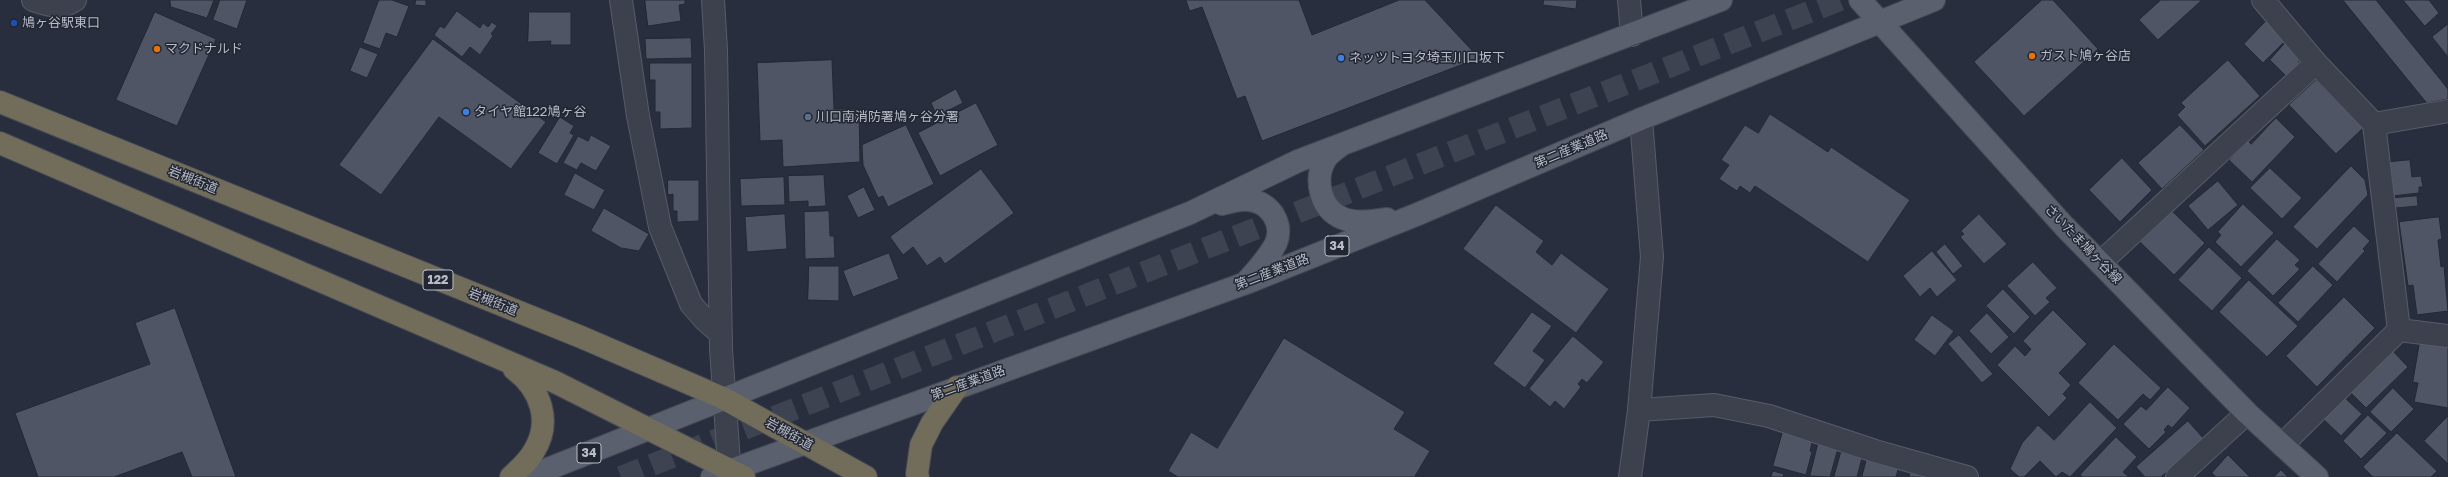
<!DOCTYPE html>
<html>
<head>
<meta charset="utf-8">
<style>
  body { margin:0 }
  canvas { display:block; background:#282e3d }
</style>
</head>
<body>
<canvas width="2448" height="477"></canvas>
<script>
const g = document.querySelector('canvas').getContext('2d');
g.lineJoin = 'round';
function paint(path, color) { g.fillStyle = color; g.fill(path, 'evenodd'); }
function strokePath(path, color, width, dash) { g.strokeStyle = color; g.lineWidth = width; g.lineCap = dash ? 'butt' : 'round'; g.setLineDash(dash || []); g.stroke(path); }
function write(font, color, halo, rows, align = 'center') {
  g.font = font + ' "Golos Text","Noto Sans JP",sans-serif'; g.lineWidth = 3; g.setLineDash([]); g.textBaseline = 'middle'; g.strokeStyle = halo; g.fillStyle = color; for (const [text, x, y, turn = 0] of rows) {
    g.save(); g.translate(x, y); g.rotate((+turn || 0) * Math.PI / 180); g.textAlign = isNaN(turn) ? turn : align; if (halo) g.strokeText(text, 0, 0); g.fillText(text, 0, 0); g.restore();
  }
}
const building = new Path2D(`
  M170 0H214L207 18 171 7Z
  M220 0H247L237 29 213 20Z
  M379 0H392L409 6 397 37 386 33 380 49 363 43Z
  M416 0H426V6L415 5Z
  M645 0H685V4L679 5 681 21 648 26Z
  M1186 0H1299L1312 35 1399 0H1425L1479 58 1262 141 1245 96 1237 99 1202 7 1190 11Z
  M1544 0H1577L1576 9 1543 5Z
  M2042 0H2053L2098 49 2024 116 1974 62Z
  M2161 0H2202L2158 40 2139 20Z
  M2343 0H2376L2448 89V99L2427 103Z
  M2403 0H2429L2439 13 2425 26Z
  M457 11 480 28 483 23 488 27 492 22 497 26 491 34 493 36 480 55 470 47 462 57 434 35 440 26 444 28Z
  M155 12 216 39 177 126 116 100Z
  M529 12H571V45H550L551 41 528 42Z
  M2268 19 2288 38 2263 63 2244 44Z
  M2448 24V57L2432 37Z
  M691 38 692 58 646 59 645 39Z
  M433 39 546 122 511 169 439 117 381 195 339 165Z
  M2287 41 2300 53 2298 68 2288 78 2270 60Z
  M360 47 378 54 367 78 350 71Z
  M832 60 834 109H859L860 162 783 167 782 140 760 141 757 63Z
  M2228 60 2260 96 2205 146 2177 115 2185 107 2181 103Z
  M650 63H692V128L660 129V112H655V80H650Z
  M2316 80 2363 128 2336 154 2289 105Z
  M956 89 963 103 937 116 931 103Z
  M976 103 998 145 940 176 918 133Z
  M1770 114 1828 152 1831 147 1910 200 1868 262 1755 186 1750 193 1740 186 1737 191 1719 179 1729 165 1721 160 1745 125 1758 133Z
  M560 117 574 126 570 133 574 135 557 164 538 153Z
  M2276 118 2295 137 2252 182 2229 160 2247 140 2251 144Z
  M906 125 934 184 888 207 883 196 878 198 863 165 862 145Z
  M2180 125 2204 150 2162 189 2138 163Z
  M591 135 611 146 596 171 581 163 577 170 563 163 578 136 588 141Z
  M2122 158 2152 190 2120 222 2089 190Z
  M2410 160 2412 177 2421 176 2423 187H2419V193L2392 196 2389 162Z
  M2351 166 2365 180 2368 195 2317 249 2293 227Z
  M2270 168 2302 198 2282 219 2250 188Z
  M981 169 1014 213 945 264 940 257 927 266 913 247 903 255 890 237Z
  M575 173 605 190 594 210 564 195Z
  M824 175 826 206 808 207V201L789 202 788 176Z
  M784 177 785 205 741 206 740 179Z
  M668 180H699V221L677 222V211H673V194L668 195Z
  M2218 181 2238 205 2208 230 2188 206Z
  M864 187 875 210 858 218 847 196Z
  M2417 196 2418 206 2396 208 2394 198Z
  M2243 204 2274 233 2241 267 2215 242 2221 235 2218 232Z
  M1496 205 1544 241 1536 252 1552 265 1561 253 1609 289 1576 333 1463 249Z
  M604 208 649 234 639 251 621 248 591 231Z
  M2171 210 2205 243 2174 275 2140 242Z
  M829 211 830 236H834L835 258 805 259 804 212Z
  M785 214 787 249 747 252 745 217Z
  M1979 214 2007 244 1984 264 1960 237 1964 234 1961 231Z
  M2439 217 2442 239 2438 240 2441 267 2444 266 2448 311 2417 315 2413 285 2408 286 2399 222Z
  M2354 226 2370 241 2363 249 2365 251 2337 282 2318 264Z
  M2277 239 2300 260 2295 265 2300 269 2273 296 2247 271Z
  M1945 244 1963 266 1953 274 1936 252Z
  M2209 247 2242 278 2212 311 2178 280Z
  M1932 251 1957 280 1937 297 1930 288 1920 297 1903 276Z
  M889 253 899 279 853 297 843 271Z
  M2033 262 2057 288 2046 298 2050 302 2035 316 2007 286Z
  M809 266H839V301L808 300Z
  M2313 266 2333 285 2298 322 2278 303Z
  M2249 280 2298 326 2267 357 2219 312Z
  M2003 289 2030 317 2014 334 1986 306Z
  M2344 297 2375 328 2317 387 2286 356Z
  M175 308 236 477H192L182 452 114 477H38L15 413 150 364 135 323Z
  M2053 310 2087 344 2059 373 2071 385 2063 394 2067 398 2049 417 1997 365 2015 346 2025 356 2031 349 2023 341Z
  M1532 312 1552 326 1533 351 1545 360 1525 388 1493 364Z
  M1987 313 2009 337 1991 354 1969 331Z
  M1932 315 1954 331 1935 356 1914 340Z
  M1959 335 1993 374 1982 383 1948 344Z
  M1573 336 1604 362 1587 383 1582 379 1578 384 1581 387 1564 409 1555 401 1550 407 1529 389Z
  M1284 338 1405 412 1394 429 1430 451 1415 476 1417 477H1178L1168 471 1191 432 1217 448Z
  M2420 341 2448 346V408L2414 402 2418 383 2413 382Z
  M2114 344 2161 388 2150 400 2143 394 2118 420 2078 383Z
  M2391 349 2408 367 2366 408 2349 391Z
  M2168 387 2190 408 2172 428 2168 425 2164 430 2166 432 2149 449 2123 424 2141 406 2146 410Z
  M2393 388 2414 409 2391 432 2370 412Z
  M2343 396 2362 414 2341 436 2322 418Z
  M2090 402 2117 428 2070 477 2062 472 2056 477 2040 461 2024 477H2019L2010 469 2022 443 2038 425 2054 440Z
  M2368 415 2387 433 2361 459 2343 441Z
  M2448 416V464L2424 441Z
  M2188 421 2204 439 2161 477H2145L2136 467Z
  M1783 431 1813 439 1810 451 1812 452 1806 475 1773 466Z
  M2397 433 2437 471 2431 477H2373L2363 467Z
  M2116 437 2137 457 2123 472 2129 477H2083L2080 475Z
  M1819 440 1839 445 1830 477 1810 476Z
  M1841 452 1862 458 1857 477H1834Z
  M2228 455 2250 477H2216L2212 473Z
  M1867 458 1899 466 1896 477H1862Z
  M2281 470 2288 477H2274Z
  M1773 471 1784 474 1783 477H1771Z
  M1911 471 1935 477H1909Z`);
paint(building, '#4f5565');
strokePath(building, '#232834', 1);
strokePath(new Path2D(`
  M621 477 1840 0`), '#3e4352', 22, [22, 11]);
const minor = new Path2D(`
  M33 0C48 5 61 10 75 0
  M621 0 638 116 660 227 691 304 704 319 721 334
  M713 0 716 50 721 349 730 477
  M1629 0 1632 35
  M2263 0 2316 63 2374 124 2399 330 2282 445
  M2374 124 2448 111
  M2100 263 2316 63
  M2399 330 2448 336
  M1639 410 1714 405 1769 416 1875 451 1967 477
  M1630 477 1639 410 1652 257 1641 119
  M2177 477 2247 413`);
const major = new Path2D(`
  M1860 0 2064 226 2247 413 2317 477
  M1341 145C1336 149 1328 154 1325 160 1314 179 1320 209 1342 218 1356 224 1373 221 1387 219
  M1222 204C1230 202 1241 199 1249 200 1270 202 1284 224 1276 243 1269 257 1258 269 1248 280
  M528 477 1190 213 1298 161 1721 0
  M712 477 1246 283 1418 214 1641 119 1934 0`);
const highway = new Path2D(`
  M0 102 581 337 723 398 866 477
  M0 143 555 382 744 477
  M511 477C519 469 529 461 534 451 552 422 541 389 514 369
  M918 477 917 474 921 445 932 423 957 387`);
strokePath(minor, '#575c68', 24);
strokePath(major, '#454a56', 24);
strokePath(highway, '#444955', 24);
strokePath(minor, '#3c414d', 22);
strokePath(major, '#5a606d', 22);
strokePath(highway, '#726c5a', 22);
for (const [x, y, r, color] of [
  [14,23,4,"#1a4fb4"],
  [157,49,4,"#e8710a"],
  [2032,56,4,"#e8710a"],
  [1341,58,4,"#3f7fe0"],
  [466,112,4,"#3f7fe0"],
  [808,117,4,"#5c6f8a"]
]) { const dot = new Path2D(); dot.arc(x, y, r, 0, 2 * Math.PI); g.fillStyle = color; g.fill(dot); strokePath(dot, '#212632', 1.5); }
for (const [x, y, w] of [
  [1337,246,24],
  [438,280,30],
  [589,453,24]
]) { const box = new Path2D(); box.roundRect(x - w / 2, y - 10, w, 20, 3); g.fillStyle = '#212632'; g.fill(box); strokePath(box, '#b8bcc8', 1); }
write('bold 12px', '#b8bcc8', null, [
  ["34",1337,246],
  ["122",438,280],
  ["34",589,453]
]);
write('13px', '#b8bcc8', '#212632', [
  ["鳩ヶ谷駅東口",22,23],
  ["マクドナルド",165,49],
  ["ガスト鳩ヶ谷店",2040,56],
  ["ネッツトヨタ埼玉川口坂下",1349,58],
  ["タイヤ館122鳩ヶ谷",474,112],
  ["川口南消防署鳩ヶ谷分署",816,117]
], 'left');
write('13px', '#b8bcc8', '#212632', [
  ["第二産業道路",1571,149,-23],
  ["岩槻街道",193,180,22],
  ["さいたま鳩ヶ谷線",2083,244,46],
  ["第二産業道路",1272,272,-21],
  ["岩槻街道",493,302,22],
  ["第二産業道路",968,383,-20],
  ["岩槻街道",789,434,29]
]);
</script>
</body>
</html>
